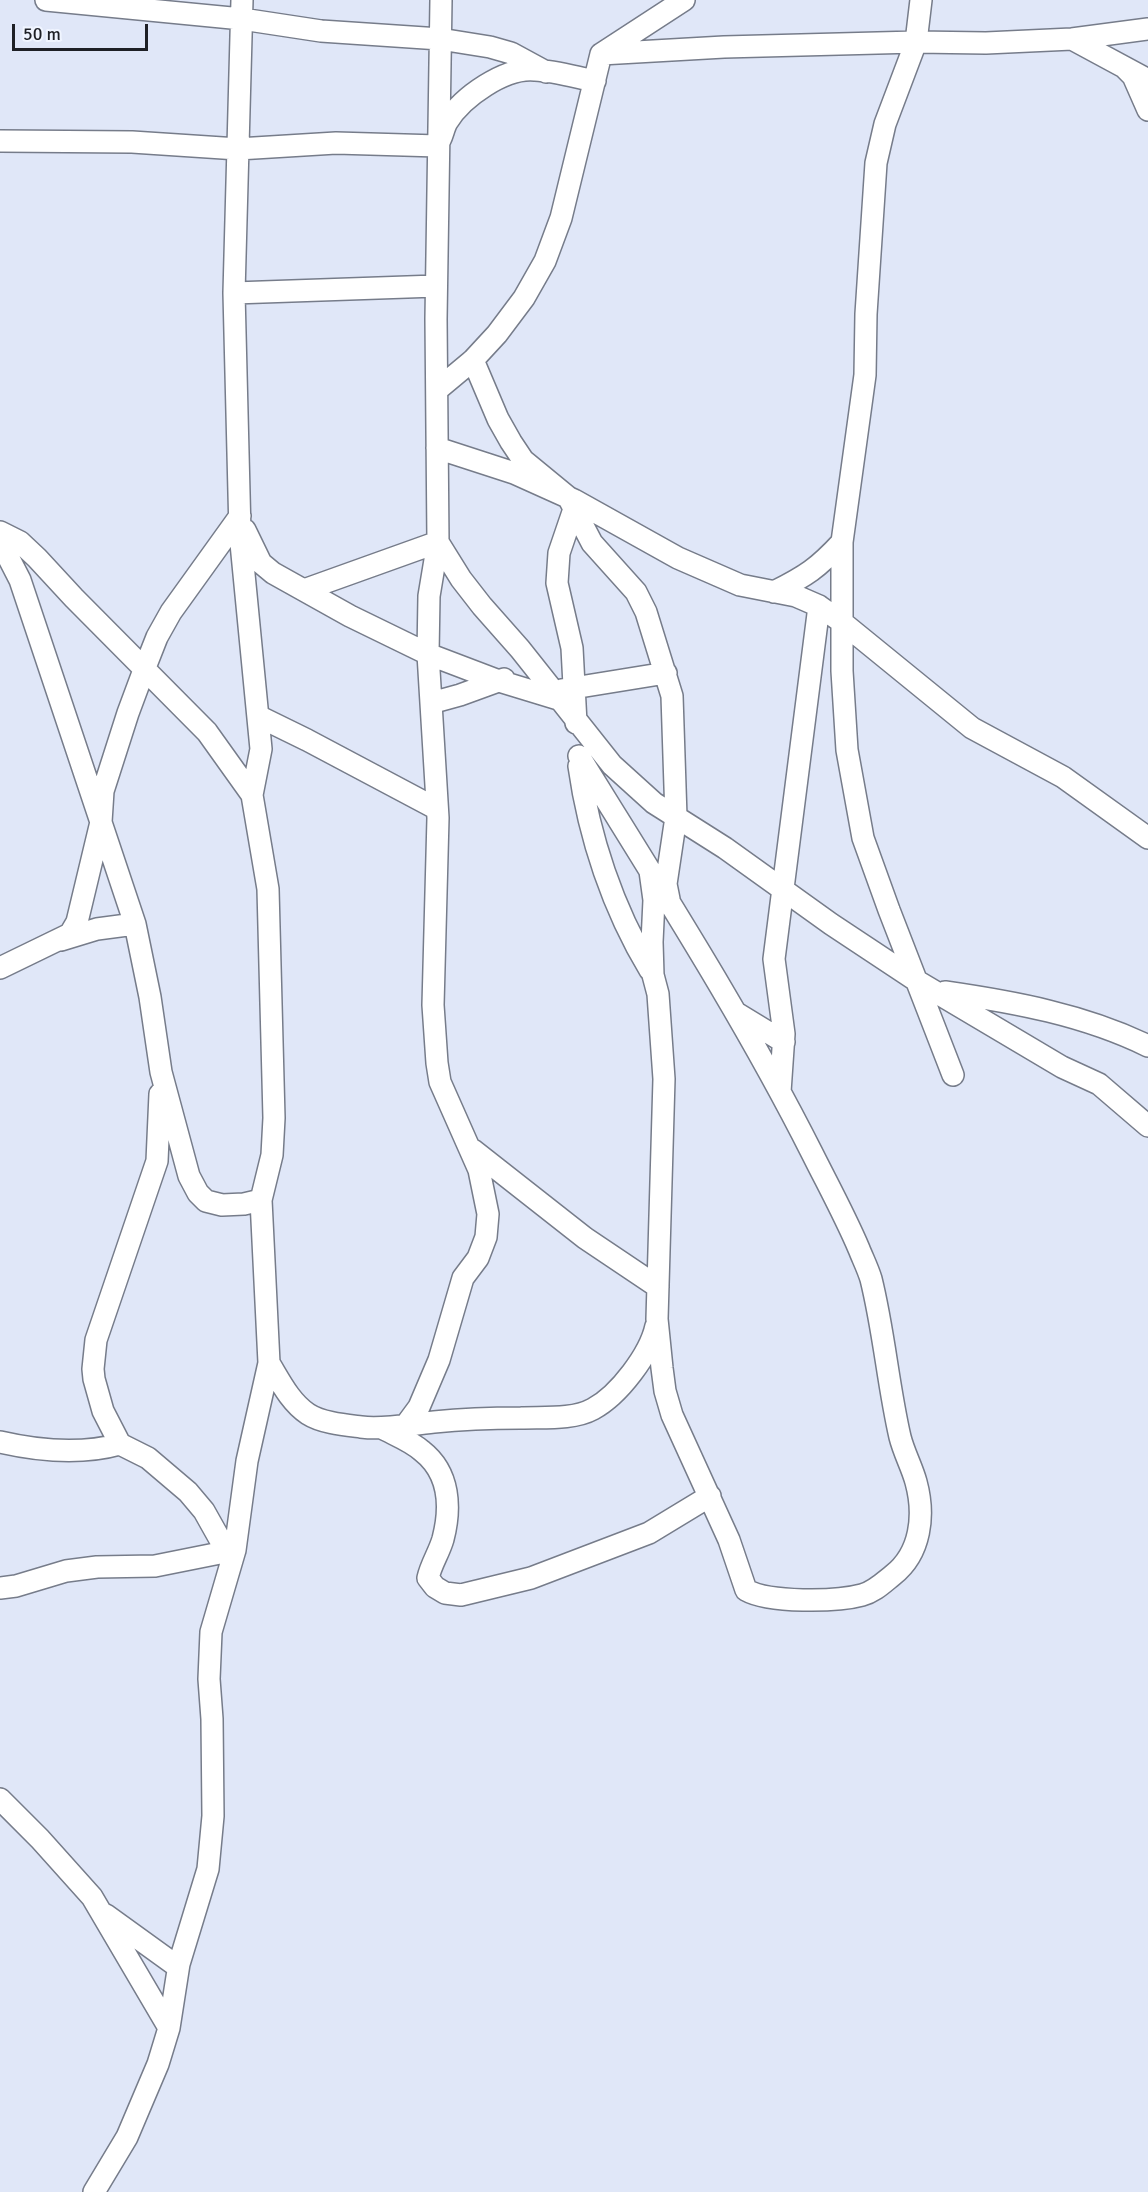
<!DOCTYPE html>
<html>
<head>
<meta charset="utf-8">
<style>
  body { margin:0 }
  #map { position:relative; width:1148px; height:2192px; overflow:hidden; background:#e0e7f8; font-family:Signika,sans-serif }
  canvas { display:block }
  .scale { position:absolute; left:12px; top:24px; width:136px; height:27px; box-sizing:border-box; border:3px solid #1e2026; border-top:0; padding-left:8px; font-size:18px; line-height:21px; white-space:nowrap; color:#1e2026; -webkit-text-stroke:4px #f0f5ff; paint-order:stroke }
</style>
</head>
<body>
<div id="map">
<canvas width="1148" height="2192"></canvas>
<div class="scale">50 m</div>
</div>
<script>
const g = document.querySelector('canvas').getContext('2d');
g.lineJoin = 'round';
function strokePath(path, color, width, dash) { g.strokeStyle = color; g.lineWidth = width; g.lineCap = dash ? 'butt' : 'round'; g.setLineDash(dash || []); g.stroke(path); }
const street = new Path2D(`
  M46 0 242 19 321 31 440 39 490 47 511 53 546 72
  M242 0 234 293 240 533 261 749 252 795
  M921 0 916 42 885 124 876 163 866 314 865 375 842 542V671L847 750 863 838 889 910 953 1075
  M1072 39 1148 80
  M601 54 724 47 916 42 986 43 1072 39 1148 29
  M1126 69 1133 76 1148 110
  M440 140C443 134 444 127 447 122 462 97 505 67 535 70 555 71 575 77 595 81
  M0 141 132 142 238 149 336 143 438 146
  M234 293 436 286
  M473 360 498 419 511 442 523 460 568 497 592 543 636 592 646 612 672 696 676 817 666 884 669 899
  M437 390 473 360 497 334 524 298 545 261 561 218 601 54 684 0
  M437 448 514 473 574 500 678 558 740 585 796 596 819 606 843 623 972 728 1063 777 1148 838
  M574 509 559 553 557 583 572 648 576 723
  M245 530 261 563 273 573 350 616 428 654 499 681 558 699
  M0 532 20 542 37 558 74 598 207 732 252 795 268 889 274 1118 272 1155 261 1200 269 1363 247 1461 235 1550 211 1632 209 1679 212 1719 213 1816 208 1869 179 1964 169 2028 158 2064 127 2137 94 2192
  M0 541 20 580 135 924 150 997 161 1072 189 1176 198 1193 206 1201 222 1205 244 1204 261 1200
  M438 542 461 579 482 606 520 649 612 765 654 803 725 848 831 924 917 981 1062 1067 1099 1084 1148 1126
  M304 590 438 542
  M774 592C806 576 818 568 842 542
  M561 690 666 673
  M431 703 460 695 504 679
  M258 716 307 740 437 809
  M579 756C659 886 743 1016 812 1153 828 1185 845 1216 859 1249 863 1259 868 1269 871 1279 884 1331 888 1385 900 1437 904 1453 912 1467 916 1482 925 1515 921 1553 893 1575 883 1583 874 1592 862 1595 836 1602 769 1603 746 1590L729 1540 672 1415 665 1391 662 1368 657 1319 664 1079 658 994 653 975 652 942 654 900 650 871
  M579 766C589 837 613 909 650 970
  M61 940 97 929 135 924
  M0 968 70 934 77 922 101 822 103 791 128 713 144 670 157 637 171 612 240 516
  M945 992C1014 1002 1085 1015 1148 1046
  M738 1014 784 1042
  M780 1092 784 1034 774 959 819 606
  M160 1094 157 1161 96 1340 93 1369 94 1379 103 1411 120 1444 148 1458 188 1492 204 1511 227 1552
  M473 1150 585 1238 658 1287
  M269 1363C280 1381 290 1402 308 1414 322 1423 345 1425 361 1427 386 1430 410 1424 434 1422 463 1419 492 1418 521 1418 543 1417 573 1420 593 1409 619 1395 650 1354 656 1326
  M405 1426 419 1407 439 1360 463 1278 478 1258 486 1237 488 1214 479 1170 440 1082 437 1063 433 1005 438 818 428 654 429 596 438 542 436 319 441 0
  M382 1428C395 1435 411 1441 422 1451 450 1473 451 1508 443 1539 439 1553 431 1564 428 1578L435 1587 445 1593 461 1595 531 1578 649 1533 710 1496
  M0 1442C39 1451 81 1455 120 1444
  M0 1588 16 1586 66 1571 97 1567 155 1566 235 1550
  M0 1799 40 1839 92 1897 169 2028
  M106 1915 178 1967`);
strokePath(street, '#767c8a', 24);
strokePath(street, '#fff', 21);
</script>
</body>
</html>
